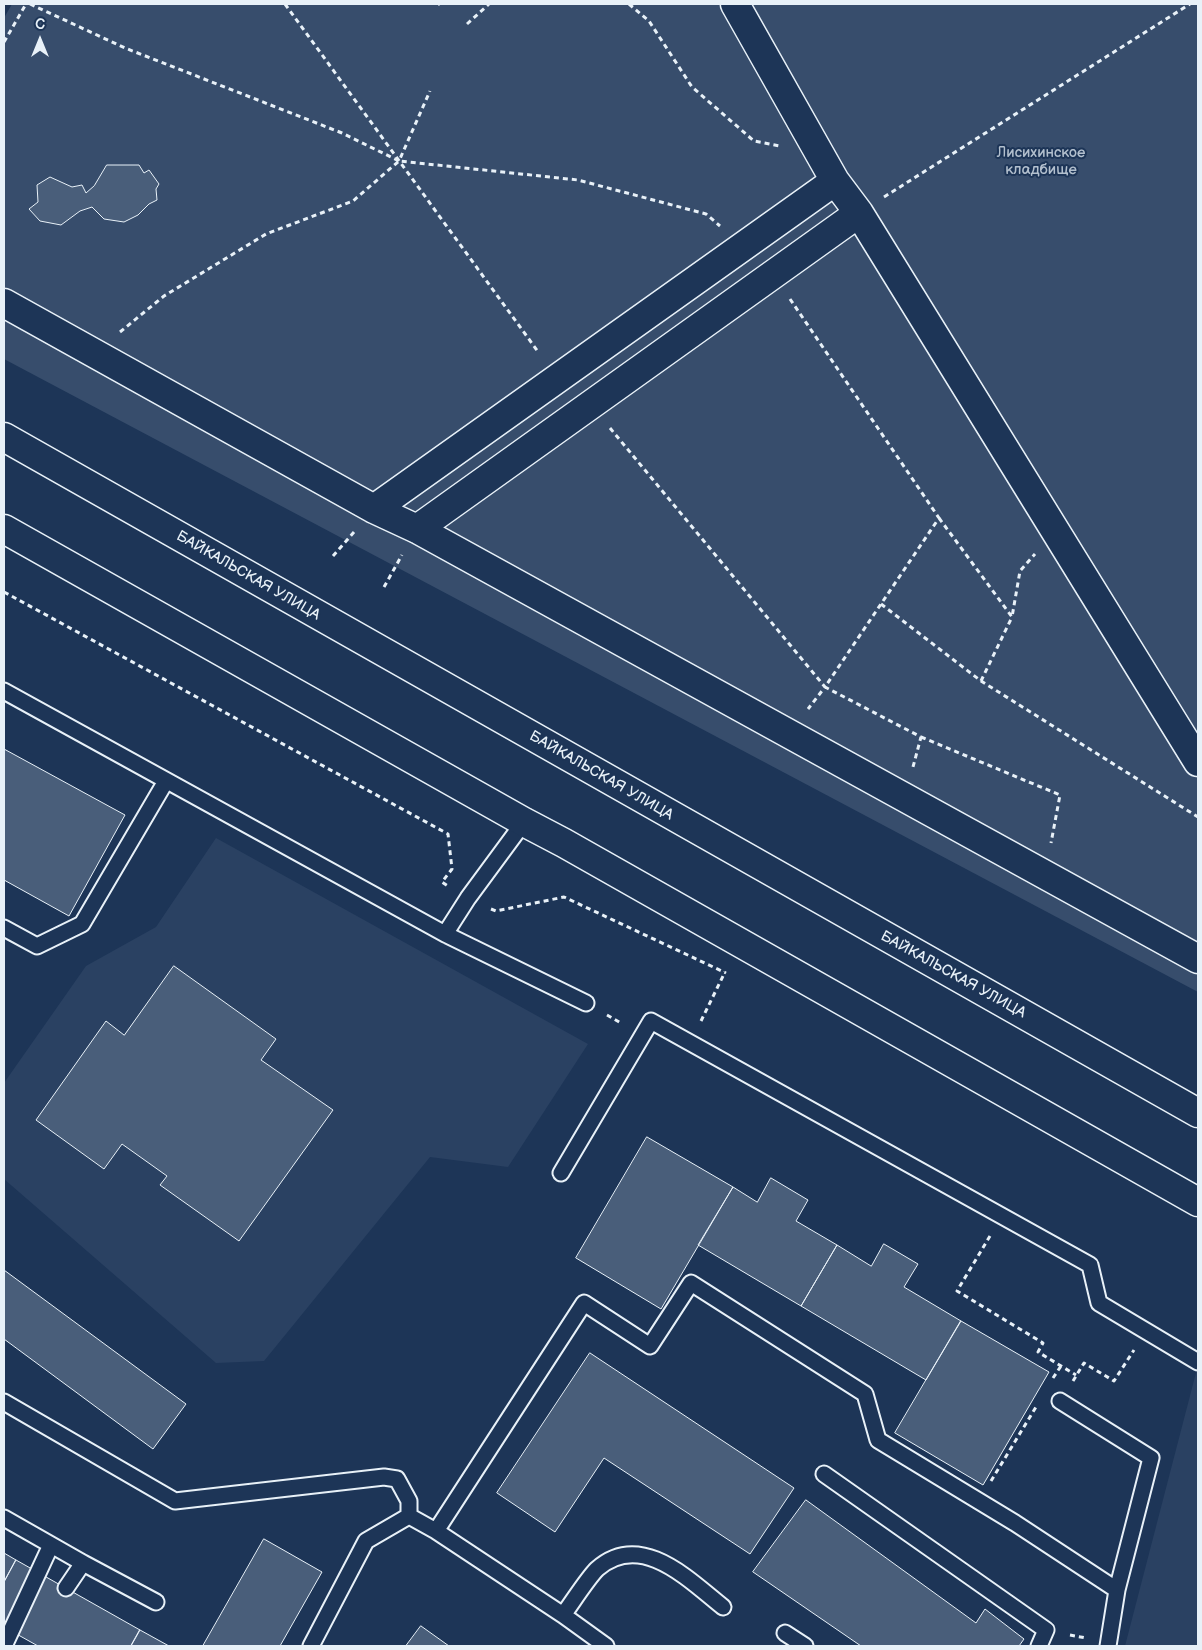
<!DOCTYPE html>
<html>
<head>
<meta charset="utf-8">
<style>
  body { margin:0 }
  #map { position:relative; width:1202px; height:1650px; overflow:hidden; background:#1d3557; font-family:"Balsamiq Sans",sans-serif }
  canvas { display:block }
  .frame { position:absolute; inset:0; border:5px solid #e8f1f8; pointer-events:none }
  .north { position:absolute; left:15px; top:15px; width:50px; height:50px; -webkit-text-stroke:4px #1d3557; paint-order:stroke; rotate:0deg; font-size:14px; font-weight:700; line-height:20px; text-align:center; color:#e8f1f8 }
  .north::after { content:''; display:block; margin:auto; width:18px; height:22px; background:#e8f1f8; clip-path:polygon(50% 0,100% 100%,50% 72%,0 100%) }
</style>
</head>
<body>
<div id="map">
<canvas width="1202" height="1650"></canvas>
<div class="frame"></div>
<div class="north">С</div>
</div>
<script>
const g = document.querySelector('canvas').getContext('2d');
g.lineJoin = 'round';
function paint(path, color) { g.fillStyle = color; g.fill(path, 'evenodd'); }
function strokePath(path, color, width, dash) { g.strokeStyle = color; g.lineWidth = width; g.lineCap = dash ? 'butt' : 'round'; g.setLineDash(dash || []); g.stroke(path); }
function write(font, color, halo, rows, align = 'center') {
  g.font = font + ' "Balsamiq Sans",sans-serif'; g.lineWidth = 4; g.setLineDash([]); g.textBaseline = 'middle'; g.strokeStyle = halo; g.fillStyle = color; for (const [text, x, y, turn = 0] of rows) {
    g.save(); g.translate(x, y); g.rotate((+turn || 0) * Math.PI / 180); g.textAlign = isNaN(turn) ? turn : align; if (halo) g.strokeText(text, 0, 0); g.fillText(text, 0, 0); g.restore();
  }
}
paint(new Path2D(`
  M216 838 588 1044 508 1167 430 1157 264 1361 216 1363 4 1179V1083L86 966 156 927Z
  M1198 1365V1646H1125Z`), '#2a4162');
paint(new Path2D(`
  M12 4H1198V992L4 359V18Z`), '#374d6c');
const building = new Path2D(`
  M107 165H139L144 173 149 170 159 184 156 189 157 200 149 204 138 215 124 222 104 219 92 207 80 211 61 225 40 221 29 209 38 202 37 185 50 177 72 187 82 185 86 193 94 186Z
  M4 749 125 815 69 916 4 880Z
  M174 966 276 1039 261 1060 333 1110 239 1241 160 1185 167 1176 122 1144 104 1169 36 1120 106 1021 124 1035Z
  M647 1137 733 1187 661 1309 576 1258Z
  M771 1178 808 1200 796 1221 837 1245 801 1306 698 1245 733 1187 757 1202Z
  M884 1244 918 1264 904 1287 961 1321 926 1380 801 1306 837 1245 871 1266Z
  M4 1270 186 1404 153 1449 4 1339Z
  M961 1321 1049 1372 983 1485 895 1433Z
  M590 1353 794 1488 750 1554 604 1458 555 1532 497 1493Z
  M806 1500 976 1623 985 1609 1024 1639 1019 1646H861L753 1572Z
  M264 1539 322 1572 280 1646H203Z
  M4 1553 16 1560 4 1582Z
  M16 1560 140 1630 131 1646H38L4 1627V1582Z
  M421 1626 449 1646H406Z
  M140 1630 169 1646H131Z`);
paint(building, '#495e7a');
strokePath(building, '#e8f1f8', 1);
const lane = new Path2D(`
  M4 691 445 934 586 1003
  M4 928 37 946 82 924 166 781
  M445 934 468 898 524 822
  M561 1173 651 1021 1090 1265 1099 1303 1198 1362
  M1060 1401 1151 1458 1117 1590
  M4 1402 175 1501 384 1477 397 1479 409 1501V1516
  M824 1474 1046 1630 1039 1646
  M4 1518 83 1563 66 1588
  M436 1531 584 1303 650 1346 691 1283 865 1394 878 1440 1015 1523 1117 1590 1108 1646
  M83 1563 156 1602
  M563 1615C572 1603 587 1579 597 1569 641 1530 689 1580 723 1607
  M785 1633 805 1646
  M4 1646 51 1545
  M311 1646 366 1541 409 1516 436 1531 563 1615 606 1646`);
const street = new Path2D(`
  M735 4 835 181 859 213 1198 762
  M4 303 374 509 417 529 1198 959
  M374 509 835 181
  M417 529 859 213`);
const primary = new Path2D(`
  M4 437 1198 1113
  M4 529 524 822 564 843 1198 1202`);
strokePath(lane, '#e8f1f8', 19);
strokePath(street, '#e8f1f8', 31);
strokePath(primary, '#e8f1f8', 31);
strokePath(new Path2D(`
  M30 4 125 48 342 133 399 161 430 91
  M285 4 539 353
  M439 4 440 5
  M629 4 649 21 692 87 754 141 780 146
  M467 24 489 4
  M4 42 26 4
  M884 197 1190 4
  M790 299 939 518 825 687 921 737 913 767
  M120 332 164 296 266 234 353 201 399 161 578 180 706 214 720 226
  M610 428 825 687 808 709
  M939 518 1012 617 1020 571 1035 554
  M333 556 354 532
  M384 587 402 555
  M4 592 448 834 452 869 442 882 448 886
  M881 604 981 681 1198 817
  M981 681 1012 617
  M921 737 1060 795 1051 843
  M491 909 496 911 564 897 726 973
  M607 1015 621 1023
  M701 1021 725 972
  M990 1236 957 1291 1043 1343 1038 1352 1076 1375
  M1053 1378 1061 1366
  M1073 1381 1084 1363 1114 1381 1134 1350
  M991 1481 1036 1407
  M1070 1635 1086 1638`), '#e8f1f8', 3, [5, 4]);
strokePath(lane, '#1d3557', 15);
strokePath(street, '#1d3557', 28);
strokePath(primary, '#1d3557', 28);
write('15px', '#b3c0ce', '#1d3557', [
  ["Лисихинское",1041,153],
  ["кладбище",1041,170]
]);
write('15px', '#e8f1f8', '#1d3557', [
  ["БАЙКАЛЬСКАЯ УЛИЦА",248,576,30],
  ["БАЙКАЛЬСКАЯ УЛИЦА",601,776,30],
  ["БАЙКАЛЬСКАЯ УЛИЦА",953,975,29]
]);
</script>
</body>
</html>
